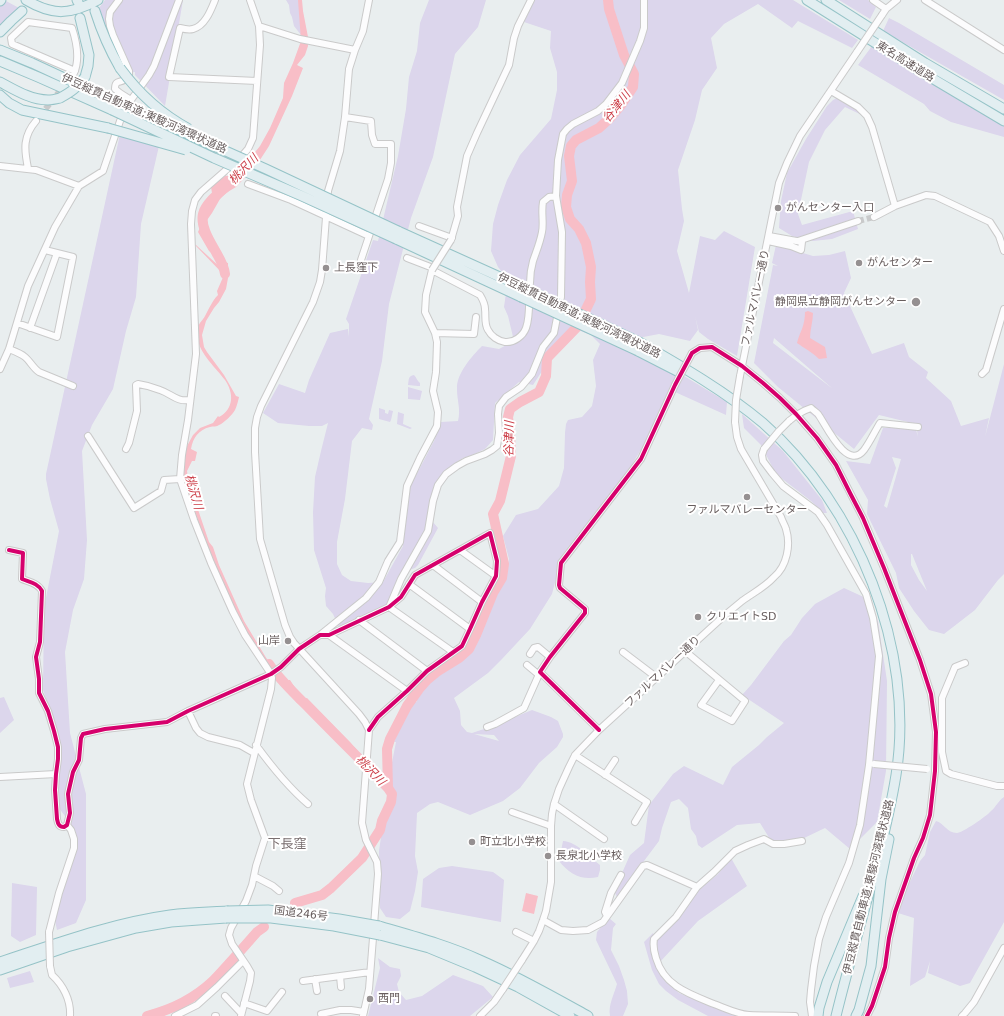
<!DOCTYPE html>
<html>
<head>
<meta charset="utf-8">
<style>
  body { margin:0 }
  canvas { display:block; background:#e9eeef }
</style>
</head>
<body>
<canvas width="1004" height="1016"></canvas>
<script>
const g = document.querySelector('canvas').getContext('2d');
g.lineJoin = 'round';
function paint(path, color) { g.fillStyle = color; g.fill(path, 'evenodd'); }
function strokePath(path, color, width, dash) { g.strokeStyle = color; g.lineWidth = width; g.lineCap = dash ? 'butt' : 'round'; g.setLineDash(dash || []); g.stroke(path); }
function write(font, color, halo, rows, align = 'center') {
  g.font = font + ' "DejaVu Sans","Noto Sans JP",sans-serif'; g.lineWidth = 4; g.setLineDash([]); g.textBaseline = 'middle'; g.strokeStyle = halo; g.fillStyle = color; for (const [text, x, y, turn = 0] of rows) {
    g.save(); g.translate(x, y); g.rotate((+turn || 0) * Math.PI / 180); g.textAlign = isNaN(turn) ? turn : align; if (halo) g.strokeText(text, 0, 0); g.fillText(text, 0, 0); g.restore();
  }
}
paint(new Path2D(`
  M105 0H183L165 106 135 75V72L129 73 102 28 99 8Z
  M286 0H301V35L294 26 292 17 290 13 289 5Z
  M429 0H486L478 27 455 54 433 157 411 218 389 304 382 361 369 419 373 425 372 430 362 428 352 441 345 499 337 542V564L342 575 351 581 368 583 383 582 403 546 406 508 411 485 434 441 441 422 458 421C461 409 457 401 457 389 456 374 472 356 482 346L499 349 514 341 508 316 504 307 508 279 498 267 491 251 493 224 498 205 507 180 520 155 551 119 557 90V72L550 48 551 31 524 22 535 0H793L858 40 852 48 798 21 792 28 758 4 724 24 711 38 717 68 702 90 695 120 678 170 682 209 684 221 677 251 689 293 700 236 715 240 724 231 755 247 737 356 708 339 699 332 695 316 698 330 690 341 659 334 638 338 677 374 653 430 631 466 562 555 552 594 530 629 502 659 488 673 454 698 460 711 461 725 467 732 472 733 493 726 532 710 551 717 558 721 563 734V737L557 747 539 763 520 788 503 801 470 815 438 802 430 804 417 813 415 856 418 872 415 891 410 911 400 919 386 917 380 908 379 851 384 816 395 802 389 778 396 742H394L403 721 414 702H417L416 701 418 695 429 679 469 654 505 578 509 559 503 536 516 515 538 509 559 486 564 468 565 433 566 424 568 420 582 417 592 406 596 386 593 360 600 344 591 335 578 330 573 338 546 365 533 385 519 382 495 403 493 440 485 449 470 456 463 458 452 465 435 484 427 515 438 528 418 565 415 568 403 572 392 595 386 605 339 627 333 614 326 606 325 596 326 588 314 550 313 512 315 477 321 451 328 423 322 426H309L278 423 263 413 279 384 305 393 309 380 330 333 348 329 349 337V324L346 319 373 240 378 241 398 156 406 109 409 77 417 51 420 23ZM474 734 494 735 499 741Z
  M839 0H868L876 7 870 19Z
  M6 1 21 9 0 31V3Z
  M889 18 899 23 1004 85V100L883 31Z
  M872 46 934 85 1004 124V137L951 122 930 111 924 104 858 65Z
  M839 97 866 117 845 107 825 130 809 162 798 214 802 225 853 211 858 229 832 239 813 241 792 236 779 228 781 201 787 173 806 139 827 106 833 100Z
  M120 134 159 146 141 224 136 297 126 331 113 389 92 425 82 451 87 540 84 579 73 610 65 652 70 733 86 794V900L76 923 57 930 54 916 77 844 73 827 59 808V736L43 690 44 608 59 531 50 499 46 479V474Z
  M776 245 813 256 829 255 845 251 851 278 844 293 872 354 904 343 909 357 928 372 926 378 951 401 961 426 989 418 985 437 1004 364V574L998 580 975 610 944 634 929 630 914 611 899 588 896 573 867 514 868 500 846 461 870 464 883 428 915 426 918 437 916 424 879 415 854 449 778 387 754 363 773 265 778 266 772 263ZM774 338 833 389 773 343ZM892 457 901 459 887 508 884 506 896 468ZM911 554H912L927 591 919 580 911 565Z
  M414 375C417 378 417 381 420 383V386H418L408 385C409 379 408 376 414 375Z
  M684 376 727 402 726 415 675 392Z
  M408 387 422 391 420 400 408 399Z
  M379 408 385 410V413L388 414 389 410 393 411 391 420 390 422 379 419Z
  M398 412 404 414 403 424 412 428 410 429 397 424Z
  M742 414 783 451 822 500 827 513H823L811 501 776 474 761 445 744 428Z
  M844 588 868 599 878 621 887 681 886 771 877 822 850 849 825 828 800 840 773 844 760 823 737 825 702 848 698 845 696 836 691 829 688 808 679 799 671 802 662 828 659 841 617 897 614 891 630 855 644 843 649 805 673 774 684 766 723 785 732 767 759 745 767 737 784 723 742 695 751 685 784 641 791 635 802 618 815 604Z
  M4 697 14 720 0 733V698Z
  M1004 797V922L970 983 960 986 928 973 930 961 925 977 910 986 914 918 898 913 905 892 920 861 925 855 930 832 936 821C944 823 947 833 957 833 962 833 987 816 991 811 996 807 998 801 1004 797Z
  M563 841C577 842 589 856 600 865V870L598 877C582 881 569 874 559 861Z
  M731 858 747 886 698 921 659 963 657 957 656 940 685 909 699 890 718 874Z
  M452 866 493 872 504 880 501 922 421 907 423 879 439 868Z
  M12 883 37 887 36 935 20 942 11 936Z
  M609 918 616 924 613 928 611 950 619 966 624 980 627 991 628 1004 623 1016H610C608 1005 614 995 617 984L596 940 597 932Z
  M653 933 654 936 651 946 655 963 664 978 679 993 730 1014 743 1016H708L678 1000 666 991 659 984 652 970 644 942Z
  M378 958 390 967 400 969 401 976 397 984 399 992 406 1000 422 996 453 975 483 986 493 997 470 1016H368L380 968Z
  M30 971 34 982 10 988 7 978Z`), '#dcd6ec');
paint(new Path2D(`
  M298 0H302L303 11 308 37V46L305 55 297 65 303 68 292 96 269 146 258 163 252 170 236 187 226 193 220 199 212 213 205 223 203 230C208 237 215 257 221 261 224 263 225 262 228 263V278L226 289 219 302 214 308 206 321 202 335 204 347 207 352 224 375 236 396 239 397C238 401 237 406 235 410 233 414 223 424 219 425 217 427 213 426 210 427 198 430 193 438 191 449L197 452 195 461H192L187 471 189 483 209 542 213 547 219 565 244 621 265 656 282 682 296 698 294 689 288 680H290L302 698 304 699 307 698 350 742 363 757 362 759 351 745 326 721 315 716 297 703 278 681 263 658 237 616 222 582 189 498 183 477 186 448 193 435 200 428 213 423 218 416 219 417C234 409 234 393 225 380 217 369 199 353 198 339 198 335 198 330 198 327 199 323 203 320 205 316 209 309 212 301 218 295L217 291 224 275 195 245H196L221 268 215 255 209 251 198 232C203 221 209 209 216 198L212 193 211 187 225 176 235 175 239 172 260 146 270 128 283 98 284 83 293 63 301 41Z
  M808 311 813 313C813 321 810 330 810 338L825 347 827 358 819 359C812 352 804 348 797 343 798 338 800 334 802 329 804 323 805 318 805 312Z
  M526 893 538 896 534 914 522 911Z`), '#f8bec7');
strokePath(new Path2D(`
  M225 188C218 193 205 205 203 214 200 227 211 243 217 254 221 261 224 266 225 274
  M269 664C279 679 293 692 306 705 333 733 361 760 388 788L392 794 391 802 382 821 380 830 362 858 331 888 322 895 295 903
  M388 788 387 749 390 739 407 706 419 689 427 680 438 671 459 658 469 649 476 635 493 593 502 578 504 564 493 514 500 501 511 456 510 434 508 417 510 409 520 402 539 392 546 376 547 358 578 326 591 299 590 282 591 267 586 243 579 229 570 219 566 207 567 195 572 181 569 156 571 146 576 140 599 128 610 118 621 105 633 87 634 74 624 55 609 9 608 0
  M147 1016C171 1010 195 998 213 981 228 965 243 948 257 932L264 927`), '#f8bec7', 10);
strokePath(new Path2D(`
  M40 116 74 73
  M858 221 874 217`), '#c9cacb', 6, [6, 3]);
const minor = new Path2D(`
  M119 0 110 12 109 19 110 26 113 35 129 71V76C127 78 126 79 124 80 119 83 115 80 115 89L120 93 131 100 149 75 154 66 179 0
  M215 0C211 10 205 26 193 29 189 30 184 29 180 28L169 77 257 81
  M873 0 886 9
  M925 0 1004 50
  M882 15 886 9 897 0
  M259 26 300 39 355 50
  M74 73C80 59 77 43 72 28L28 22 11 38 12 44 75 71
  M831 91 858 107 867 116 872 127 895 206
  M345 117 371 121 372 135 375 144H391V163L388 179 361 260
  M0 166 36 170 79 186
  M28 168C24 149 23 136 36 121
  M248 184 291 200 369 236
  M874 217 895 206 926 195 935 196 990 222 999 236 1004 251
  M419 226 452 238
  M451 240 458 216 457 207 467 156 477 133 509 65 514 38 518 26 531 0
  M768 241 791 246 801 250 802 242 769 236
  M798 241 858 221
  M407 258 433 268
  M17 323 57 337 73 257 45 250
  M30 328 57 253
  M435 333 474 334 476 317
  M9 349C14 351 20 353 25 357 30 361 33 368 39 372L73 386
  M692 353 700 348 712 347 742 366 763 383 780 398 796 414 817 438 836 465 863 518 884 568 920 660 931 694 936 732 935 771 930 815 923 838 914 858 895 912 889 938 885 967 872 1006 867 1016
  M0 369 9 349 28 286 55 227 79 186 103 171 120 121 131 100
  M982 374 986 370 1004 309
  M740 376 779 183 787 163 800 136 857 52
  M789 421C796 415 802 411 811 408 813 410 816 412 818 414 826 425 847 472 864 450 870 442 875 431 880 423L918 427
  M88 436 134 508 161 491 164 480 180 479
  M126 449 129 443 137 411 136 385 138 384C145 385 153 387 160 390 172 394 176 402 190 400
  M764 449 762 455 763 461 772 473 783 486 818 512 827 525 866 594 873 618 879 656 869 765 860 825 849 863 826 917 819 939 814 966 811 990 810 1002 812 1016
  M9 550 23 553 22 579C29 582 38 583 42 591L40 642 36 657 39 679V693L48 711 54 731 58 747V759L56 774 55 790 57 819C58 824 59 827 64 827L67 825 70 813 68 794 73 772 79 760 81 738 83 734 105 729 167 722 188 711 271 674 281 667 299 649 320 635H329L389 607 401 597 415 575 490 533 497 561 496 576 482 602 470 629 462 646 427 671 407 691 378 717 369 730
  M460 550 496 576
  M433 565 482 602
  M409 584 470 629
  M390 605 401 579 428 531 433 501 438 485 446 474 457 466 466 461 485 454 492 450 497 446 499 433 498 414 499 406 506 397 521 387 532 374 543 347 554 333 561 297 562 232 556 196 558 160 563 134 567 129 573 124 598 111 606 104 622 83 640 41 644 28V0
  M389 607 453 652
  M359 620 427 671
  M320 635 366 598 379 582 388 561 400 542 407 486 420 458 437 426 438 412 433 391 436 372 437 342 435 333 425 312 426 295 432 270 480 295C483 300 485 304 485 309 486 316 484 324 488 330 491 336 498 341 505 342 514 343 523 336 526 328 531 314 528 297 530 283 530 276 531 268 533 261 536 252 540 243 542 232 544 223 541 212 543 202L549 197 556 196
  M329 635 407 691
  M685 651 745 701 732 721 701 705 719 680
  M623 652 656 677
  M530 654 534 648 538 647 550 657
  M965 663 955 667 942 698V752L946 771 951 774 997 786H1004
  M527 665 539 675
  M188 711 196 728 200 733 208 737 240 745 254 753
  M487 727 495 724 524 708 540 672
  M599 730 540 672 550 657 585 613V609L560 588 559 585 561 563 641 459 675 385
  M256 745C272 767 288 787 308 804
  M575 755 647 802 635 822
  M605 775 615 760
  M0 777 56 774
  M554 804 604 839
  M512 812 551 826
  M254 876 273 886 279 891
  M607 916 605 912 611 893 621 875
  M543 920 561 930 573 931 588 930 603 922 643 866 647 865 697 887
  M49 932 59 893 74 848V839L71 830 67 825
  M516 932 534 941
  M522 960 534 941 539 931 543 920 546 911 551 882V826L552 814 554 804 559 789 569 767 575 755 599 730 725 615C731 610 736 606 742 601 753 593 765 587 774 577 787 566 791 545 786 529 785 525 782 521 781 517L741 449 737 437 735 422
  M50 966 52 975C63 985 71 1000 70 1016
  M340 976 341 987
  M315 979 317 991
  M303 981 370 972
  M225 996 241 1013
  M244 1003 267 1011 282 992
  M321 1014 340 1010H351L364 1012
  M175 1016 197 1005 217 987 243 961
  M215 1016H216
  M241 1016 250 981 251 973 247 966 232 944 229 935 231 928 246 901 252 885 256 866 265 838 251 800 247 784 271 689 272 678 271 674 245 635 233 612 211 563 194 520 180 479 182 455 188 420 196 354 191 224 192 211 195 200 201 192 241 157 248 149 253 138 260 45 259 26 250 0
  M363 1016 369 989 378 874 377 862 366 840 362 823 369 730 365 722 359 714 294 643 290 637 285 625 260 539 255 452V428L257 417 261 406 313 302 320 282 322 270 328 191 340 151 345 117 349 69 355 50 363 31 369 0
  M480 1016 494 1002 503 989
  M795 1016C780 1015 764 1016 749 1015 737 1014 725 1008 714 1004 689 994 664 986 656 958 654 952 653 945 654 939L676 917 697 887 714 872 735 851 748 845 764 839 773 844H784L802 841
  M962 1016 965 1013 974 1002 1004 948`);
const highway = new Path2D(`
  M26 0C53 16 70 15 98 0
  M77 0 78 2
  M807 0 920 71 1004 121
  M826 0 925 63 1004 109
  M0 1 1 0
  M95 11C102 33 109 49 120 68
  M80 18 89 55 88 66 85 77
  M0 32 11 21 22 11
  M0 50 32 63 116 102
  M0 61 38 77 112 110
  M0 82C15 90 31 100 48 100 52 100 56 99 60 98
  M0 95 9 103 22 110 108 128
  M398 231 522 287
  M396 239 521 297
  M641 343C683 367 726 392 763 423 857 505 916 650 896 775 891 807 883 839 875 871 862 919 848 967 836 1016
  M638 351 679 372
  M379 926C413 936 447 945 480 960 517 976 552 996 588 1016
  M380 935 429 948 475 967 518 987 570 1016
  M0 962C55 944 112 923 170 915 189 912 208 912 227 911
  M0 970 67 947 136 928 171 922 226 918
  M818 1016 819 1008 827 982 863 896
  M856 1016 859 1010 871 966 881 879 889 839`);
strokePath(minor, '#cacaca', 8);
strokePath(highway, '#95c3c7', 11);
strokePath(minor, '#fcfcfd', 6);
strokePath(highway, '#e2eef1', 9);
const minorBridge = new Path2D(`
  M857 52 882 15
  M432 270 451 240
  M675 385 692 353
  M735 422 736 400 740 376
  M764 449 779 431 789 421
  M874 764 927 769
  M49 932 50 966
  M503 989 522 960`);
const highwayBridge = new Path2D(`
  M120 68C139 94 161 114 189 129
  M60 98C71 92 78 87 85 77
  M116 102 266 169 398 231
  M112 110 214 158 302 196 396 239
  M108 128 186 150
  M522 287 641 343
  M521 297 638 351
  M227 911 268 910 339 919 379 926
  M226 918H271L334 926 380 935`);
strokePath(minorBridge, '#cacaca', 8, []);
strokePath(highwayBridge, '#95c3c7', 11, []);
strokePath(minorBridge, '#fcfcfd', 6);
strokePath(highwayBridge, '#e2eef1', 9);
strokePath(new Path2D(`
  M9 550 23 553 22 579C29 582 38 583 42 591L40 642 36 657 39 679V693L48 711 54 731 58 747V759L56 774 55 790 57 819C58 824 59 827 64 827L67 825 70 813 68 794 73 772 79 760 81 738 83 734 105 729 167 722 188 711 271 674 281 667 299 649 320 635H329L389 607 401 597 415 575 490 533 497 561 496 576 482 602 470 629 462 646 427 671 407 691 378 717 369 730
  M599 730 540 672 550 657 585 613V609L560 588 559 585 561 563 641 459 675 385 692 353 700 348 712 347 742 366 763 383 780 398 796 414 817 438 836 465 850 493 863 518 884 568 920 660 931 694 936 732 935 771 930 815 923 838 914 858 895 912 889 938 885 967 872 1006 867 1016`), '#d6006c', 4);
for (const [x, y, r, color] of [
  [778,208,4,"#959091"],
  [859,263,4,"#959091"],
  [326,268,4,"#959091"],
  [916,302,5,"#959091"],
  [747,497,4,"#959091"],
  [698,617,4,"#959091"],
  [288,641,4,"#959091"],
  [472,842,4,"#959091"],
  [548,856,4,"#959091"],
  [370,999,4,"#959091"]
]) { const dot = new Path2D(); dot.arc(x, y, r, 0, 2 * Math.PI); g.fillStyle = color; g.fill(dot); strokePath(dot, '#fff', 1.5); }
write('11px', '#685e5e', '#fff', [
  ["東名高速道路",905,62,32],
  ["伊豆縦貫自動車道;東駿河湾環状道路",144,114,24],
  ["ファルマバレー通り",756,298,-78],
  ["伊豆縦貫自動車道;東駿河湾環状道路",579,316,26],
  ["ファルマバレー通り",663,672,-43],
  ["伊豆縦貫自動車道;東駿河湾環状道路",869,887,-76],
  ["国道246号",301,914,7]
]);
write('11px', '#685e5e', '#fff', [
  ["がんセンター入口",786,208],
  ["がんセンター",867,263],
  ["上長窪下",334,268],
  ["静岡県立静岡がんセンター",907,302,"right"],
  ["ファルマバレーセンター",747,510,"center"],
  ["クリエイトSD",706,617],
  ["山岸",280,641,"right"],
  ["町立北小学校",480,842],
  ["長泉北小学校",556,856],
  ["西門",378,999]
], 'left');
write('italic 12px', '#cd414b', '#fff', [
  ["谷津川",617,107,-51],
  ["桃沢川",244,170,-46],
  ["谷津川",510,439,-89],
  ["桃沢川",193,492,74],
  ["桃沢川",370,771,46]
]);
write('13px', '#7a6f70', '#fff', [
  ["下長窪",287,845]
]);
</script>
</body>
</html>
